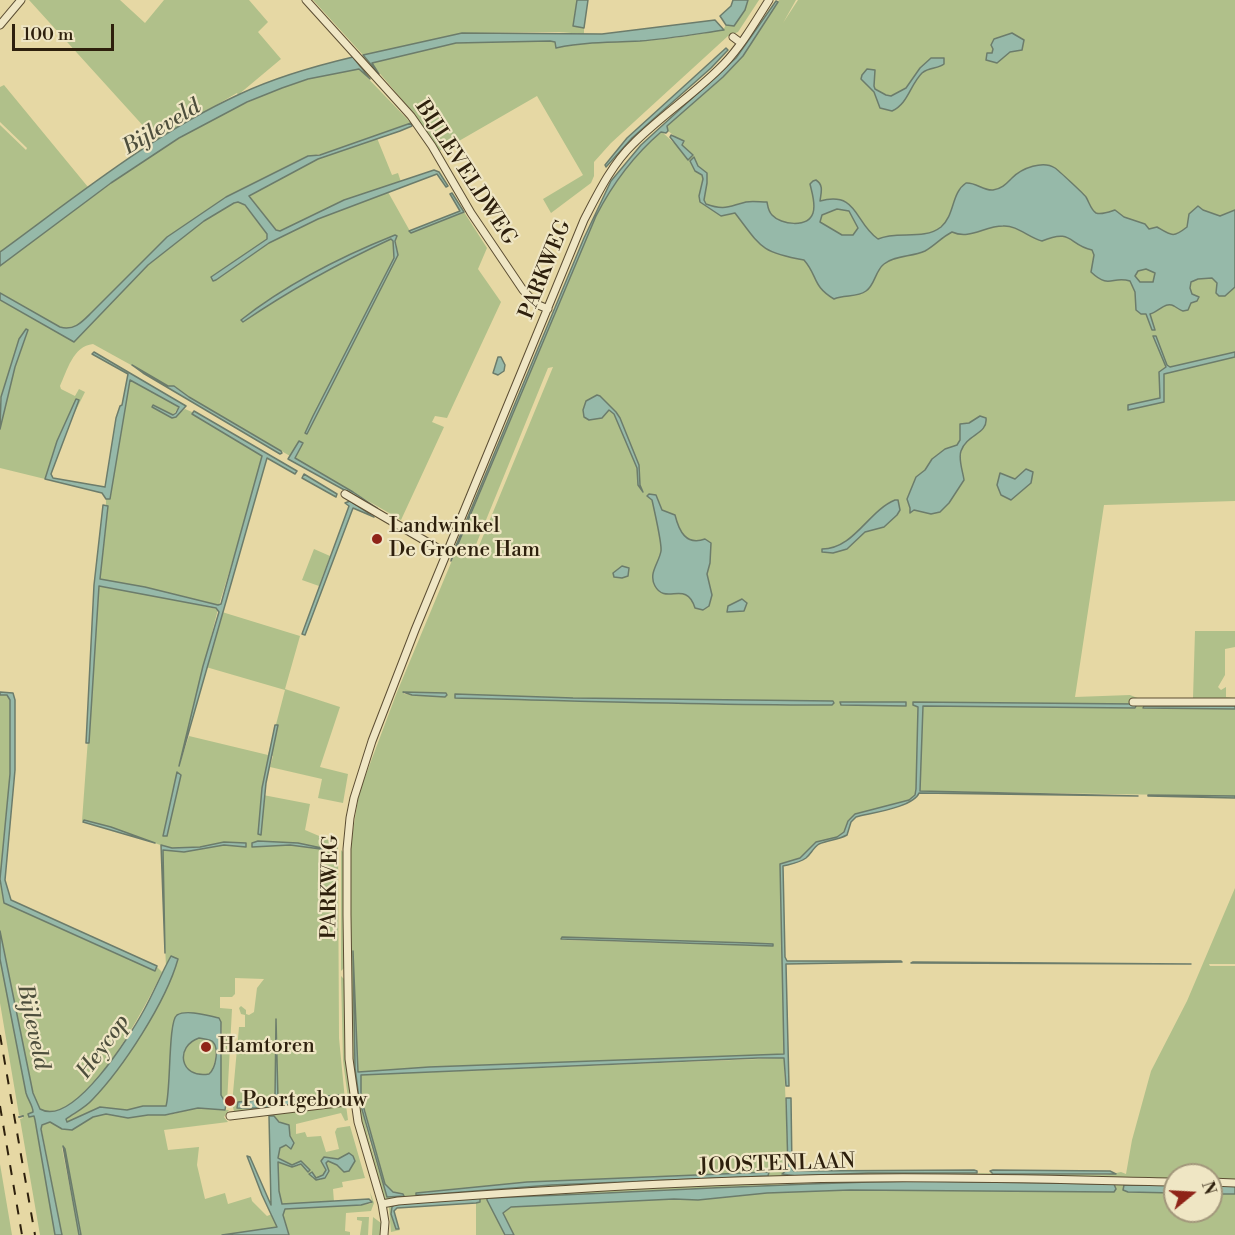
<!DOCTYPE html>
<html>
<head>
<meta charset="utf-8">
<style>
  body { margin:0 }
  #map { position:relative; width:1235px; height:1235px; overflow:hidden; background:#e6d8a4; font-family:"Libre Bodoni",serif }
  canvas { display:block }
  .north { position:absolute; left:1163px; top:1163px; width:60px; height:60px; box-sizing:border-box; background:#efe6c4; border:2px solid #a2977b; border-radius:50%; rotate:72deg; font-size:16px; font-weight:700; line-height:24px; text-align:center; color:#2e200d }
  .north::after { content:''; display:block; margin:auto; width:21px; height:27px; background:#8f2418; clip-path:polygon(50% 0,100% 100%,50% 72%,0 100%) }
  .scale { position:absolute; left:12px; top:24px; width:102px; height:27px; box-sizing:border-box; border:3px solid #2e200d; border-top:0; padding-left:8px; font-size:18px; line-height:21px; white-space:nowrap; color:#2e200d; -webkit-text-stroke:4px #efe6c4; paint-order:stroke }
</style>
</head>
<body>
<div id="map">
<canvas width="1235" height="1235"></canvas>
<div class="north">N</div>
<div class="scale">100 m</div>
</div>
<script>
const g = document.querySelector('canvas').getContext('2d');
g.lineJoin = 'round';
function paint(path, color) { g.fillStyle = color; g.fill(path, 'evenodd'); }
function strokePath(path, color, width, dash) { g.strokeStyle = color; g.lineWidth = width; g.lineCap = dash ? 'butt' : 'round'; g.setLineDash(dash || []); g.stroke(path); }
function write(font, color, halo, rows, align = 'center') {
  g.font = font + ' "Libre Bodoni",serif'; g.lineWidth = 4.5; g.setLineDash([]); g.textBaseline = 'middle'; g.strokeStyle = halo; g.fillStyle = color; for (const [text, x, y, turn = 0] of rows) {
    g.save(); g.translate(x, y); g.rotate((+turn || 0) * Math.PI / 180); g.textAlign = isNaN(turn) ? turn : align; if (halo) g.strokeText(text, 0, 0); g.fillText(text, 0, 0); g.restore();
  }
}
paint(new Path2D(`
  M29 0H120L145 23 164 0H249L268 22 258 32 281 59 238 95 237 93 156 140Z
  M313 0H577L573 25 584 28V34L559 32 462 33 363 55Z
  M748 0H759L738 32 728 36 611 143 594 162V176L591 183 551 213 543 199 583 175 537 96 445 149 438 151 415 115 371 63 456 43 550 41 555 42 557 48C584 42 612 42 640 41 668 39 696 35 723 30L726 25 734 26 745 10Z
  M779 0H796L783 23 798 0H1235V501L1104 505 1075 697 1130 695 1140 699 1193 698 1195 631H1235V647L1225 649V675L1218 687 1221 690 1226 687V697L1235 698V706H1144L1143 708 1235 709V796L919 791 923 706 1135 708 1137 705 913 702V705L918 706 916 789 915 795 909 800 855 814 848 820 844 832 837 837 817 842 800 858 780 864 785 1054 429 1067 357 1072 353 951 355 1068 359 1098 361 1097 360 1075 784 1058 788 1169 782 1174C809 1180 841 1174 869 1173 948 1172 1027 1174 1106 1175L1121 1172 1126 1174 1132 1140 1151 1071 1187 1001 1235 888V964H1209L1210 966H1235V1186L1211 1185V1175H1175V1185H1124L1123 1190 1128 1192 1175 1193V1211H1211V1194H1235V1235H514L503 1213 510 1207 674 1199 698 1200 767 1193 850 1190 1114 1192 1116 1189 1114 1184 919 1181 808 1183 487 1198 505 1235H476V1203L480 1202V1198L400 1203 393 1206 391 1214 396 1229 400 1230 391 1232 389 1207 392 1203 398 1202 523 1193 776 1182 775 1179 529 1189 387 1201C376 1188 362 1125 358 1105L360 1104 359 1098 356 1096 352 1058 351 991V843L359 793 397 692 596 216C612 184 633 152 662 132L674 143 678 139 667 130V126L723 77 743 56ZM553 367 479 546 475 547 548 368ZM404 692 446 693 447 695 445 697 404 694ZM456 694 573 698 833 701 834 703 832 705C707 705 581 701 455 698ZM841 702H906V705H842ZM562 937 750 943 773 945 772 946 565 940 561 939ZM361 1105H363L365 1110 385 1184 393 1192 403 1194 404 1196 387 1197 369 1140ZM768 1172V1176L551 1185 424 1195H416V1193L527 1182Z
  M359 69 411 123 320 155 318 154 167 237 91 313C82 322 74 331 60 327L0 293V266C96 195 190 116 306 80 323 74 342 72 359 69Z
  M4 85 88 187 0 252V125L26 150 27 148 0 122V87Z
  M377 138 392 175 398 173 401 182 344 200 280 231 276 230 249 195 318 159Z
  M388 192 411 233 464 212 487 248 478 269 501 302 447 418 435 416 432 422 444 427 401 520 294 458 303 443 299 441 290 456 189 397 174 386H169L93 344C73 346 67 371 60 386L61 389 75 396 79 389 85 392 71 420 79 401 76 399 57 441 45 479 0 468V429L15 367 28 331 19 339 0 400V300L74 342 148 265 204 221 234 203 238 202 244 205 267 234V239L211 277 216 280 269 243 318 219ZM395 235 398 255 306 434 305 433 313 416 394 258 393 241 391 239C339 263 290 290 243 322L242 320C288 283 341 259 395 235Z
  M130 380 179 407 173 415 154 405 153 407 172 418 185 409 192 412V414L263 456 255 487 219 605 145 587 100 579 108 507 106 506V499H109Z
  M314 549 330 556 319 586 302 580Z
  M101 585 218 609 179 766 189 736 268 755 285 690 206 667 222 612 300 636 285 689 340 707 320 767 348 774 343 803 318 798 322 779 270 767 273 756 269 755 263 795 310 804 305 830 338 844 339 1038 345 1100 237 1113 234 1111 232 1104 239 1027H245V1015L241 1014 239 1008 241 1006 246 1010V1014L249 1015 254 1012 257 988 264 979 235 978V994L232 997H220V1008L232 1009 227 1103C214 1094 221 1064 222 1050 223 1040 222 1031 221 1021L219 1018 179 1014 175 1017 172 1032 167 1105 168 1115 198 1108 229 1110 224 1117 228 1122 164 1130 168 1150 199 1147 197 1165 205 1199 225 1193 228 1204 251 1197 252 1201 267 1216 272 1214 277 1228 222 1235H81L64 1146 62 1148 79 1235H62L41 1126 50 1122 55 1124 89 1103 126 1057 158 1003 178 960 171 956 166 966 162 884V852L163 846 111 827 82 821 99 587ZM276 1019 278 1100 340 1095 338 1098 268 1109 237 1108 238 1102 275 1098Z
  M0 695H7L10 700V774L0 879Z
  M341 850 344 853V968L341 971Z
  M0 881 4 903 114 953 156 970 157 967 162 972C149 1000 81 1133 40 1109L33 1093 0 931Z
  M0 959 26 1093C28 1100 33 1106 33 1113L28 1114 29 1117 34 1116 35 1120 55 1235H40L20 1119 23 1118V1115H19L0 1003Z
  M341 976 344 979 346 1053 350 1095 348 1098 343 1061Z
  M199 1038C202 1039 211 1039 213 1042 218 1049 215 1068 209 1074 179 1079 175 1047 199 1038Z
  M346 1105 348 1120 345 1121 341 1113 296 1124V1134L305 1132 307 1137 321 1136 326 1152 339 1149 335 1132 337 1128 350 1126 365 1178 342 1182 343 1187 333 1189 334 1202 282 1204 279 1191 278 1162 298 1166 301 1164 306 1168 301 1161 292 1165 278 1157 280 1148 286 1145 291 1148 290 1130 272 1115 235 1119ZM347 1154 344 1172 337 1165 328 1161 326 1163 328 1173 320 1180 312 1178V1173L316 1178 322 1177 326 1170 322 1163 327 1157 338 1159Z
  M0 1164 12 1235H0Z
  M370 1192 374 1203 371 1211 346 1213 345 1231 350 1232V1235H289L283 1215V1209L370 1204 372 1202Z
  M357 1217H369L368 1235H360L362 1221 357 1220Z
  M373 1217 381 1223 380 1235H372Z`), '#b0c08a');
const water = new Path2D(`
  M577 0H588L584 28 573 26Z
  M733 0H748L745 10 734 26 726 25 720 16 731 6Z
  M776 1 778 2 743 56 723 77 667 126 668 131 666 133 661 132C633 156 613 183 596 216L451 561 452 555 584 238 611 181 641 145 736 58Z
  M715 20 724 30C696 34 668 39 640 41 612 42 584 42 556 48L555 42 550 41 456 43 372 63 379 74 363 55 462 33 602 34Z
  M1012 33 1024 40 1022 50 1010 52 997 63 986 60 987 53H992L993 49 991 45 994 39Z
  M726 48 728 50 711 68 632 138 606 167 605 165 627 138Z
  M353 57 370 79 359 69 308 79 282 88 247 102 179 138 111 183 0 266V252C78 195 153 134 240 94 276 77 315 66 353 57Z
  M931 58H944V64C938 69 929 67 922 73 910 85 908 104 892 111L880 108 874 92 861 79 862 75 867 69 875 70 874 86 875 89 886 95 891 96 906 88 920 68Z
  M411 123 412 126 400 131 318 159 249 196 276 230 280 231 344 200 434 170 439 172 448 186 446 187 437 174 318 219 269 243 216 280 213 281 211 277 267 239V234L245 205 238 202 234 203 204 221 148 265 74 342 0 300V293L60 327C74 331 82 322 91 313L167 237 226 197 308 156 320 155Z
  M671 135 684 141 682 145 693 155 688 160 670 137Z
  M694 157 698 166 707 173V183L704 200 706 204C725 211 729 206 746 202 752 201 760 202 767 202 768 207 768 211 772 215 781 225 808 228 813 213 816 204 812 193 810 184L813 181 816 180C824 185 821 193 820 201 858 191 854 222 878 239 897 230 923 241 941 227 955 215 951 193 966 183 976 182 983 191 993 190 1002 189 1007 183 1012 178 1022 168 1043 160 1055 168 1058 170 1085 195 1086 197 1089 202 1091 210 1096 213 1102 215 1109 212 1115 210L1124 217 1145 224 1149 229 1157 227C1172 236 1173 238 1187 227L1189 214 1198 206 1203 210 1220 216 1235 210V287L1225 296H1219L1216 293 1217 283 1212 278 1198 279 1191 282 1190 288 1192 294 1199 297 1197 301 1191 303 1188 310 1183 311C1180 310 1177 308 1174 306 1165 301 1159 312 1150 314L1155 330H1152L1146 314H1141L1136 310 1135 292 1130 281C1112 275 1110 290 1091 272L1094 255 1092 250C1068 245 1073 228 1042 241 1029 238 1017 225 1003 226 984 226 970 240 952 232 942 237 934 246 925 251 912 257 895 255 884 264 875 271 875 285 866 291 857 298 844 294 834 299 812 286 818 276 804 260 760 252 761 247 735 213L721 216 700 202 699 196 703 179 702 175 695 171 690 161ZM837 209 849 211 858 228 853 235H842L820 222 822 215ZM1146 269 1155 273 1153 282H1140L1135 276 1138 271Z
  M452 193 464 212 411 233 409 231 460 211 450 194Z
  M395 235 397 236 395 241 398 255 307 434 305 433 313 416 394 258 393 241 391 239C339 263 290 290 243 322L241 320C288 283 340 257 395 235Z
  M26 329 28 330 15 367 0 429 1 397 19 339Z
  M1153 336H1156L1167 365 1170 367 1235 352V357L1164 374V402L1128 410V405L1160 398 1159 372 1166 367Z
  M94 352 186 406 176 417 172 418 152 407 153 405 173 415 176 413 179 407 130 380 110 499H106L102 493 45 479 57 441 76 399 79 400 51 474 53 478 105 487 116 418 120 406 122 405 128 374 92 354Z
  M498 357H501L505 365 504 371 498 375 493 373Z
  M132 365 168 386H174L189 397 281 451 282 453 280 454 143 373Z
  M597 395 600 396 616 412 620 418 639 465 640 485 643 492 638 485 637 468 614 414 609 410 602 418 589 420 584 417 583 410 586 401Z
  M194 411 297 471 295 474 267 458 179 766 203 666 219 612 216 608 99 586 89 743H86L94 585 103 505 108 506 100 579 145 587 218 605 221 604 262 456 192 414Z
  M980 416 986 418C988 434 967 434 961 451 958 459 963 472 964 480L949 503 940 512 931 514 914 510 910 513V508L907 499 916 477 925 470 932 459 945 449 957 445 960 440V424L969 423Z
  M299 441 303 443 295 458 353 492 377 508 288 459Z
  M1026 469 1033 472 1031 483 1011 500 1001 495 997 485 1000 473 1015 479Z
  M304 474 337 494 336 497 302 478Z
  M649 494 656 495 662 510 675 515C679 531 686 546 705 539L711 543 710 563 707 574 712 595 709 606 703 610 695 608C686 579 666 606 655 586 648 573 659 563 661 551 662 544 654 509 652 500L647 496Z
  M895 500H898L900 510 897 515 884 527 865 532 847 549 833 553 822 552V549C854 549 868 511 895 500Z
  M350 501 374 517 353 508 305 635 302 634 349 506 345 503Z
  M622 566 629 568 628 576 622 578 614 577 613 573Z
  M742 599 747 603 744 611 727 612 728 606Z
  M0 692 13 693 15 700V770L5 880 11 900 157 966 155 971 4 903 0 879 10 774V700L7 695H0Z
  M403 692 446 693 447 695 445 697 412 695Z
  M455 694 573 698 833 701 834 703 832 705C707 705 581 701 455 698Z
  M840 702H906V706L841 705Z
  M913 702 1137 704 1135 708 923 706 920 791 1138 796 919 793C914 807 871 813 856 817L851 822 847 835C838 840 828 840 819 844 813 848 811 854 806 858 799 863 791 864 783 866L785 957 787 961H901L902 962 786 964 789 1086H786L784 1058H758L361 1075V1098H359L355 1068 353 951 358 1072 429 1067 784 1054 780 864 800 858 816 842 837 837 844 832 848 821 855 814 909 800 915 795 916 789 918 707 913 705Z
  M1144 706H1235V709L1143 708Z
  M275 725H278L266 783 261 835 258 834 262 788Z
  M177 772 181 775 167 836H163Z
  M1148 795 1235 796V798L1148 796Z
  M84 820 111 827 155 843 83 822Z
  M258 841 298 843 336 851 290 845 252 847V843Z
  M224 842 246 843V847L224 845 184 852 163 850 165 953 161 845 172 848 200 847Z
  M0 931 33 1093 40 1109C73 1128 131 1034 144 1010 154 992 161 974 171 956L178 959C166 1002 123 1068 92 1100 85 1108 74 1113 66 1119L67 1122 100 1107 127 1110 143 1106H166C171 1090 168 1021 177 1015 187 1009 209 1016 219 1018L221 1022V1095L226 1104 225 1110 198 1108 165 1115H148L128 1118 106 1114 93 1117 72 1130 62 1129 50 1122 42 1125 41 1129 62 1235H55L35 1120 34 1116 29 1117 28 1114 33 1112C33 1106 28 1100 26 1093L0 959ZM199 1038C203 1039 211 1039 213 1042 219 1049 216 1068 209 1074 179 1079 175 1046 199 1038Z
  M562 937 750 943 773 944V946L561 939Z
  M913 962 1191 964 911 963Z
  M276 1019 278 1100 340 1095V1098C308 1104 269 1109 237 1108L238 1102 275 1098Z
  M786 1098H791L792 1169 794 1171 974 1170 977 1171V1173H868L796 1176 782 1174 788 1169Z
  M363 1105 385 1184 393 1192 403 1194 404 1196 387 1197 361 1106Z
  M269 1116H274L279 1122 289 1125 290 1136 294 1143 291 1149 286 1145 280 1148 278 1158 292 1165 301 1161 310 1170 308 1172 301 1164 292 1167 278 1162 279 1191 282 1204 369 1199 372 1202 361 1205 285 1209 283 1215 289 1235H222L277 1227 262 1195 247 1156 250 1157 271 1205Z
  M63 1146 65 1149 81 1235H79Z
  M349 1153 353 1156 355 1161 349 1171 344 1172 337 1165 328 1161 326 1163 329 1171 325 1178 316 1180 309 1174 312 1172 316 1178 323 1175 326 1170 321 1161 324 1157 338 1159Z
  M993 1170 1110 1171 1116 1174H993L990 1171Z
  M769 1172 768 1176 551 1185 424 1195H416V1193L527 1182Z
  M919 1181 1114 1184 1116 1189 1114 1192 850 1190 767 1193 698 1200 674 1199 511 1207 503 1213 514 1235H505L487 1200V1198C631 1193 775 1183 919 1181Z
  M1124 1185H1175V1193L1128 1192 1123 1190Z
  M1211 1185 1235 1186V1194H1211Z
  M480 1198V1202L476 1203 397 1208 394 1211 399 1229H396L391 1214 392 1207 396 1204Z`);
paint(water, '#96b9a9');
strokePath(water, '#6c7c6b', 1.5);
strokePath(new Path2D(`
  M19 1117 23 1116`), '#6c7c6b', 2);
const minor = new Path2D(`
  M306 0 411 116 432 146 471 213 523 290 536 304 548 309
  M0 25 21 0
  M733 37 741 43
  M345 494 446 553
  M1133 702H1235
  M230 1116 354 1101
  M1211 1182 1235 1183
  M382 1204 398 1201C554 1189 714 1179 870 1178 972 1177 1073 1180 1175 1182
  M384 1235 385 1222 382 1204 358 1122 349 1059 347 915V849L350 818 354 798 372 741 415 630 584 220C598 193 612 164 634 143 662 115 696 93 724 64 742 45 755 22 769 0`);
strokePath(minor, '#5c4e33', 9);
strokePath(minor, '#efe6c4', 7);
strokePath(new Path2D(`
  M0 1035 35 1235
  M0 1106 22 1235`), '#2e200d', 2, [10, 10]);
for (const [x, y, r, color] of [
  [377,539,6,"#8f2418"],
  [206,1047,6,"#8f2418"],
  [230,1101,6,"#8f2418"]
]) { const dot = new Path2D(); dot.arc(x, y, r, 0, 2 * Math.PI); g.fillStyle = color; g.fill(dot); strokePath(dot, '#efe6c4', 2); }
write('21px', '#2e200d', '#efe6c4', [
  ["BIJLEVELDWEG",465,173,57],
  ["PARKWEG",546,270,-68],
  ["PARKWEG",331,887,-89],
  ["JOOSTENLAAN",777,1165,-2]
]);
write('21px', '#2e200d', '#efe6c4', [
  ["Landwinkel",389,527],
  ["De Groene Ham",389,551],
  ["Hamtoren",218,1047],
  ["Poortgebouw",242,1101]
], 'left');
write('italic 22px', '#4d4e3c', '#efe6c4', [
  ["Bijleveld",162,128,-31],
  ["Bijleveld",32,1027,78],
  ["Heycop",104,1047,-54]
]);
</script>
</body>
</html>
